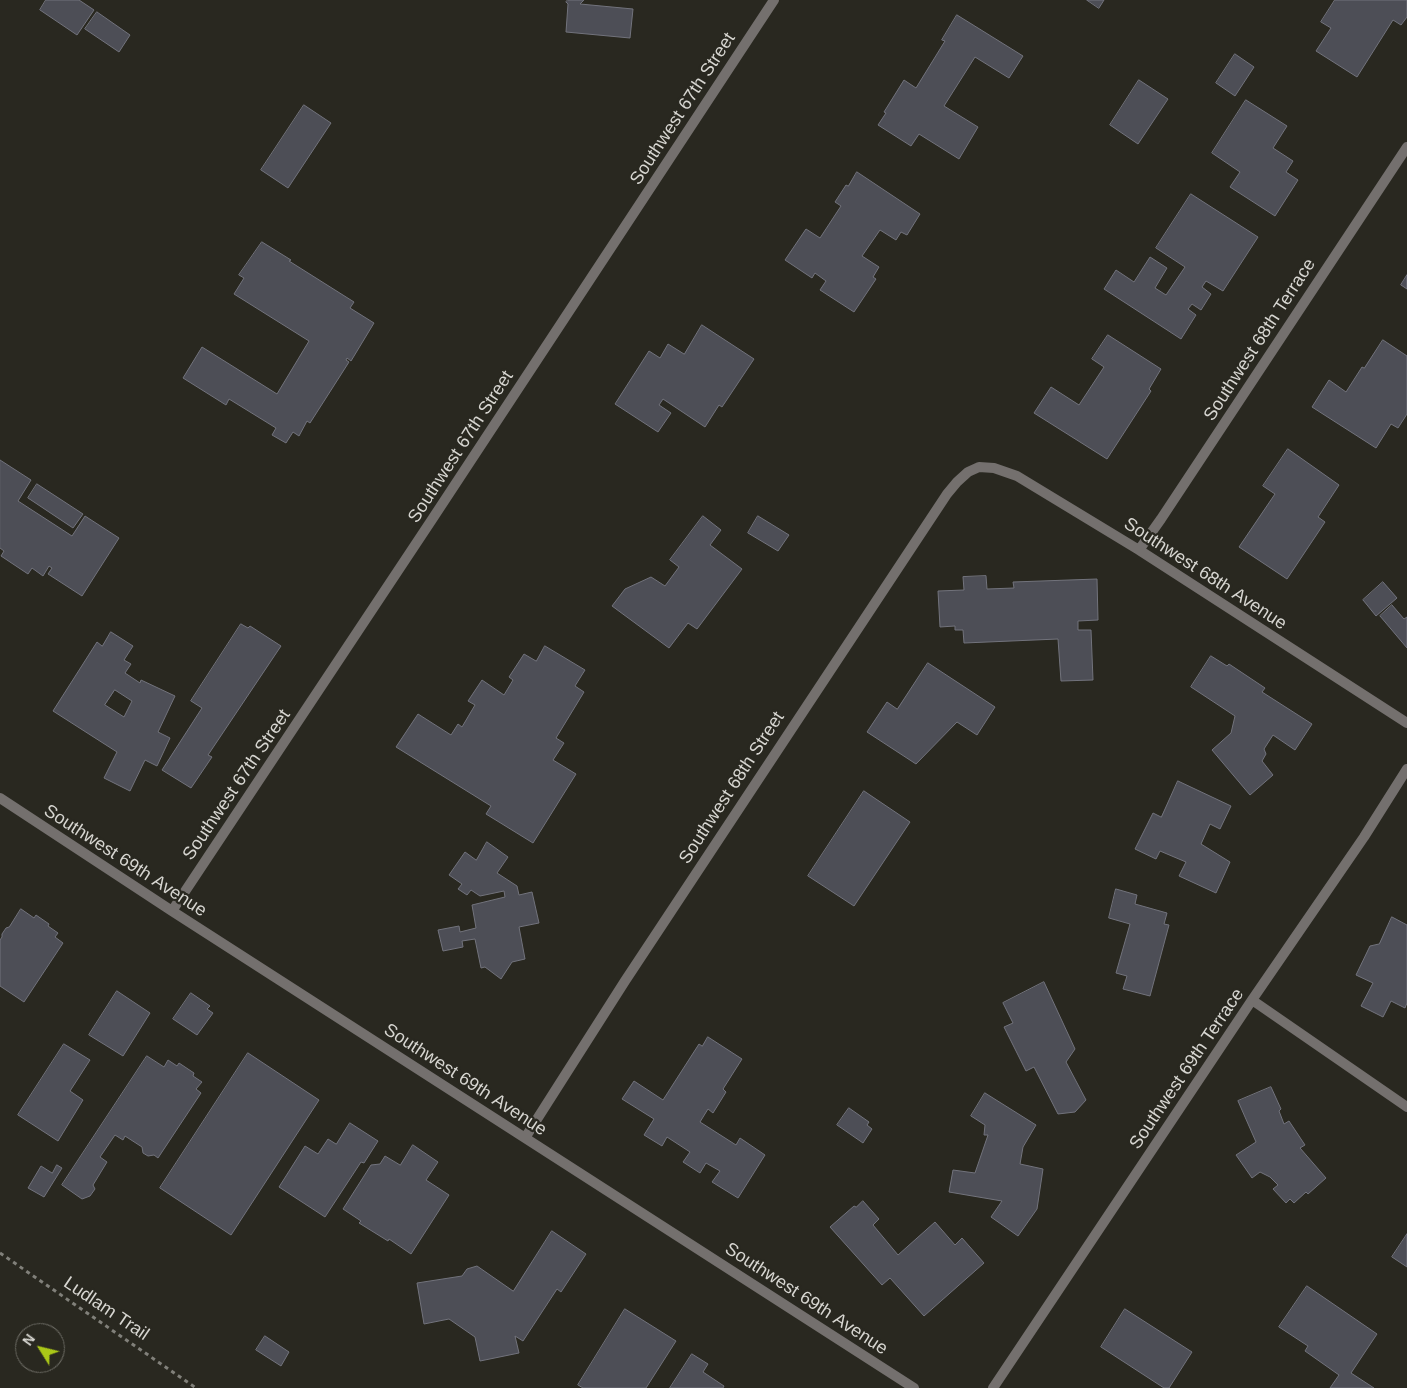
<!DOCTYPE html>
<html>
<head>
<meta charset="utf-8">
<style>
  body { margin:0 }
  #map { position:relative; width:1407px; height:1388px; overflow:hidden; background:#292820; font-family:Helvetica,sans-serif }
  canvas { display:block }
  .north { position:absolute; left:15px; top:1323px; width:50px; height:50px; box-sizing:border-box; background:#292820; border:1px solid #6f6e67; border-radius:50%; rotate:306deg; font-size:14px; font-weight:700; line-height:20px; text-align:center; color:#d7d6d1 }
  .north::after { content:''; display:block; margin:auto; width:18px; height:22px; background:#aac718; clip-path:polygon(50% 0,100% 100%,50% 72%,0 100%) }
</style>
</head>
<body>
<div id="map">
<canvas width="1407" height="1388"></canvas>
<div class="north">N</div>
</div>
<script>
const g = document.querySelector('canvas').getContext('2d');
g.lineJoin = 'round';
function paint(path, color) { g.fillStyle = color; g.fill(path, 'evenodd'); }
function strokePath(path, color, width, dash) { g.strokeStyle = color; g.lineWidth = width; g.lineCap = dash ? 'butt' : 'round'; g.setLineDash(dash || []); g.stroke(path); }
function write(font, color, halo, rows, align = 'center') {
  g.font = font + ' Helvetica,sans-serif'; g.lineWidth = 4.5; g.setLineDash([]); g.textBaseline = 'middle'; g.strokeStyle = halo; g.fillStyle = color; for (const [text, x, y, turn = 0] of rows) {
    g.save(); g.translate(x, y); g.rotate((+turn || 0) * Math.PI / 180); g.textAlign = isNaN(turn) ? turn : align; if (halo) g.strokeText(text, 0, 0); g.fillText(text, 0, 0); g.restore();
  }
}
const building = new Path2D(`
  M46 0H79L94 10 77 35 40 10Z
  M568 0H584L580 4 633 9 630 38 566 32 568 4 566 2Z
  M1087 0H1104L1099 8Z
  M1335 0H1407V17L1401 25 1393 20 1357 77 1316 51 1331 28 1321 22Z
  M97 12 130 35 119 52 85 29Z
  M957 15 1023 56 1009 78 975 57 944 106 978 127 959 159 919 134 911 146 878 125 886 113 884 112 904 80 916 88 945 41 942 40Z
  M1235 54 1254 67 1235 96 1216 83Z
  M1139 80 1168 99 1138 144 1110 125Z
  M1246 100 1287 126 1273 148 1293 161 1286 172 1298 180 1275 216 1230 187 1240 172 1212 153Z
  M304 105 331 123 288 188 261 170Z
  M857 172 920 214 907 235 901 232 896 240 880 230 862 256 879 267 873 277 876 279 854 312 820 290 826 281 815 273 812 278 785 260 806 229 820 238 841 206 835 202 846 185 848 186Z
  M1191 194 1258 237 1223 291 1206 281 1202 287 1211 294 1201 310 1192 304 1188 309 1196 315 1181 339 1104 289 1116 270 1134 282 1150 257 1167 268 1155 288 1166 295 1185 267 1156 248Z
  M262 242 291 260 289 261 354 302 350 308 374 323 351 361 347 358 346 360 349 362 310 423 307 421 299 436 293 432 286 443 272 435 276 428 229 399 226 405 183 378 202 347 277 394 309 341 234 294 244 278 239 275Z
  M1407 275V289L1401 285Z
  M702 325 754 359 722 407 719 405 705 427 663 399 659 405 671 413 658 432 615 404 649 351 660 358 668 344 684 354Z
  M1108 335 1161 369 1149 389 1151 391 1107 459 1034 413 1051 387 1079 405 1104 367 1092 359Z
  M1383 340 1407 356V414L1398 428 1391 424 1376 448 1312 407 1329 380 1346 392 1362 367 1364 368Z
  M1288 449 1339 485 1318 517 1325 522 1287 579 1239 547 1275 494 1263 486Z
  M0 460 31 480 18 501 72 536 85 516 119 538 82 596 48 574 52 568 49 566 43 576 32 568 28 574 1 556 4 551 0 548Z
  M37 484 83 514 73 528 28 498Z
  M703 516 721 530 710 545 742 569 697 629 688 623 669 648 612 606 625 589 651 577 665 586 679 567 670 560Z
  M758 516 789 535 778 551 748 533Z
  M986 576 987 589 1014 588 1013 582 1097 579 1098 620 1078 621V630H1091L1093 680 1061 681 1058 639 964 643 963 630H955V626L940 627 938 591 964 590 963 577Z
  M1383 582 1397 598 1376 616 1363 600Z
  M1392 605 1404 619 1407 617V648L1380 616Z
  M241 624 248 628 250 626 281 646 208 755 212 757 191 788 162 770 202 708 191 701Z
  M111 632 133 646 124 660 131 664 125 673 140 683 141 680 175 696 158 732 170 738 157 766 145 760 130 791 104 778 117 752 53 711 97 642 102 646ZM115 690 132 701 124 717 105 705Z
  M545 646 585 670 575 686 584 692 556 738 564 743 553 760 576 774 533 843 486 814 491 806 396 747 418 714 451 735 458 724 462 727 475 705 468 701 482 680 504 695 513 680 509 677 524 654 536 661Z
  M1211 656 1227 666 1229 664 1265 688 1262 692 1312 724 1295 750 1273 735 1264 749 1266 754 1262 761 1273 775 1250 795 1212 750 1231 733 1235 716 1191 687Z
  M928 663 995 707 977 735 957 722 916 764 867 732 887 702 897 709Z
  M1178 781 1231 806 1220 829 1210 824 1201 844 1230 862 1216 893 1179 876 1186 862 1160 851 1156 859 1135 849 1153 813 1161 817Z
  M864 791 910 822 854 906 808 876Z
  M487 842 508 857 497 873 517 886 519 895 532 892 539 923 519 927 525 959 512 962 501 979 485 967 481 968 475 939 462 941 463 947 443 951 438 930 459 926 460 932 476 928 472 905 505 897 504 891 480 896 471 890 467 895 458 889 462 884 449 875 465 852 476 860Z
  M1116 889 1137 895 1135 904 1167 913 1164 924 1169 925 1150 996 1123 989 1127 976 1116 973 1130 924 1109 918Z
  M21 909 34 918 36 915 49 924 48 926 58 933 55 937 63 943 24 1002 0 986V940L2 937V934L6 928 9 927Z
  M1392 917 1407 925V1003L1405 1008 1391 1001 1383 1017 1361 1006 1373 983 1356 975 1370 946 1379 944Z
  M1044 982 1075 1049 1066 1062 1086 1100 1075 1112 1058 1114 1034 1067 1026 1071 1004 1027 1013 1023 1003 1003Z
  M117 991 150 1013 123 1056 89 1035Z
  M191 993 210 1006 207 1009 213 1013 197 1035 173 1019Z
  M708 1037 742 1059 723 1089 726 1092 713 1113 708 1109 700 1122 736 1145 740 1138 765 1155 738 1198 712 1182 720 1171 706 1163 700 1173 683 1162 690 1152 667 1137 662 1146 644 1135 654 1119 622 1099 634 1081 663 1100 699 1044 702 1046Z
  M64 1044 90 1060 70 1091 83 1100 58 1141 18 1115Z
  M248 1053 319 1100 231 1235 160 1188Z
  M147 1056 164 1067 168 1060 177 1066 179 1063 194 1073 193 1076 202 1082 196 1089 201 1093 158 1158 154 1155 148 1156 143 1153 142 1147 125 1136 123 1140 115 1135 100 1157 107 1162 93 1185 95 1189 90 1196 82 1199 62 1185Z
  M1271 1087 1281 1109 1279 1111 1284 1124 1289 1121 1305 1145 1300 1148 1326 1178 1308 1194 1306 1192 1294 1203 1290 1199 1286 1203 1273 1189 1278 1185 1270 1177 1260 1172 1252 1178 1236 1155 1256 1142 1238 1101Z
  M985 1093 1036 1125 1023 1147 1020 1164 1043 1169 1037 1209 1018 1236 991 1217 1002 1201 949 1192 953 1170 975 1173 988 1135H984L985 1125 971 1116Z
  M849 1108 869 1122 867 1125 872 1129 863 1143 837 1125Z
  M350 1123 378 1141 364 1163 361 1162 325 1217 279 1187 305 1146 318 1154 328 1139 336 1144Z
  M413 1145 438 1162 426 1180 449 1195 411 1254 389 1239 388 1241 359 1223 361 1221 343 1209 371 1165 380 1164 385 1156 400 1165Z
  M57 1165 62 1168 44 1197 28 1188 41 1166 52 1173Z
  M863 1201 879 1219 873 1225 898 1255 935 1222 955 1245 962 1238 984 1263 924 1316 890 1278 882 1285 830 1227 854 1206 856 1207Z
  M552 1231 586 1254 561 1292 557 1289 523 1341 515 1336 519 1353 480 1361 475 1337 449 1319 424 1324 417 1283 462 1276 467 1269 477 1266 513 1291Z
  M1407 1234V1267L1392 1257Z
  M1307 1286 1377 1334 1351 1373 1374 1388H1330L1339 1375 1305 1351 1308 1346 1279 1327Z
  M625 1309 676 1341 646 1388H583L578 1385Z
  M1125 1309 1192 1352 1169 1388H1164L1101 1347Z
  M265 1336 289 1352 281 1366 256 1350Z
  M692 1354 708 1364 703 1372 724 1386 723 1388H670Z`);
paint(building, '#4d4e56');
strokePath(building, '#72737c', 1);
strokePath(new Path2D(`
  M0 1253 196 1388`), '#81807a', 3, [4, 4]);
strokePath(new Path2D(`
  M1139 550 1161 519 1407 147
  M0 798 172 911 914 1388
  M172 911 433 518 774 0
  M1252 1000 1407 1107
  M525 1138 625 981 947 494 957 482 968 472 979 467 994 468 1017 476 1139 550 1407 723
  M993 1388 1252 1000 1364 837 1407 769`), '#74706e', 10);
write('18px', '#d7d6d1', '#292820', [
  ["Southwest 67th Street",683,109,-57],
  ["Southwest 68th Terrace",1260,340,-57],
  ["Southwest 67th Street",461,447,-57],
  ["Southwest 68th Avenue",1205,574,33],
  ["Southwest 67th Street",237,785,-56],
  ["Southwest 68th Street",732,788,-57],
  ["Southwest 69th Avenue",125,861,33],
  ["Southwest 69th Terrace",1187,1069,-56],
  ["Southwest 69th Avenue",465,1080,33],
  ["Southwest 69th Avenue",806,1299,33],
  ["Ludlam Trail",106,1309,34]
]);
</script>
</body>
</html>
